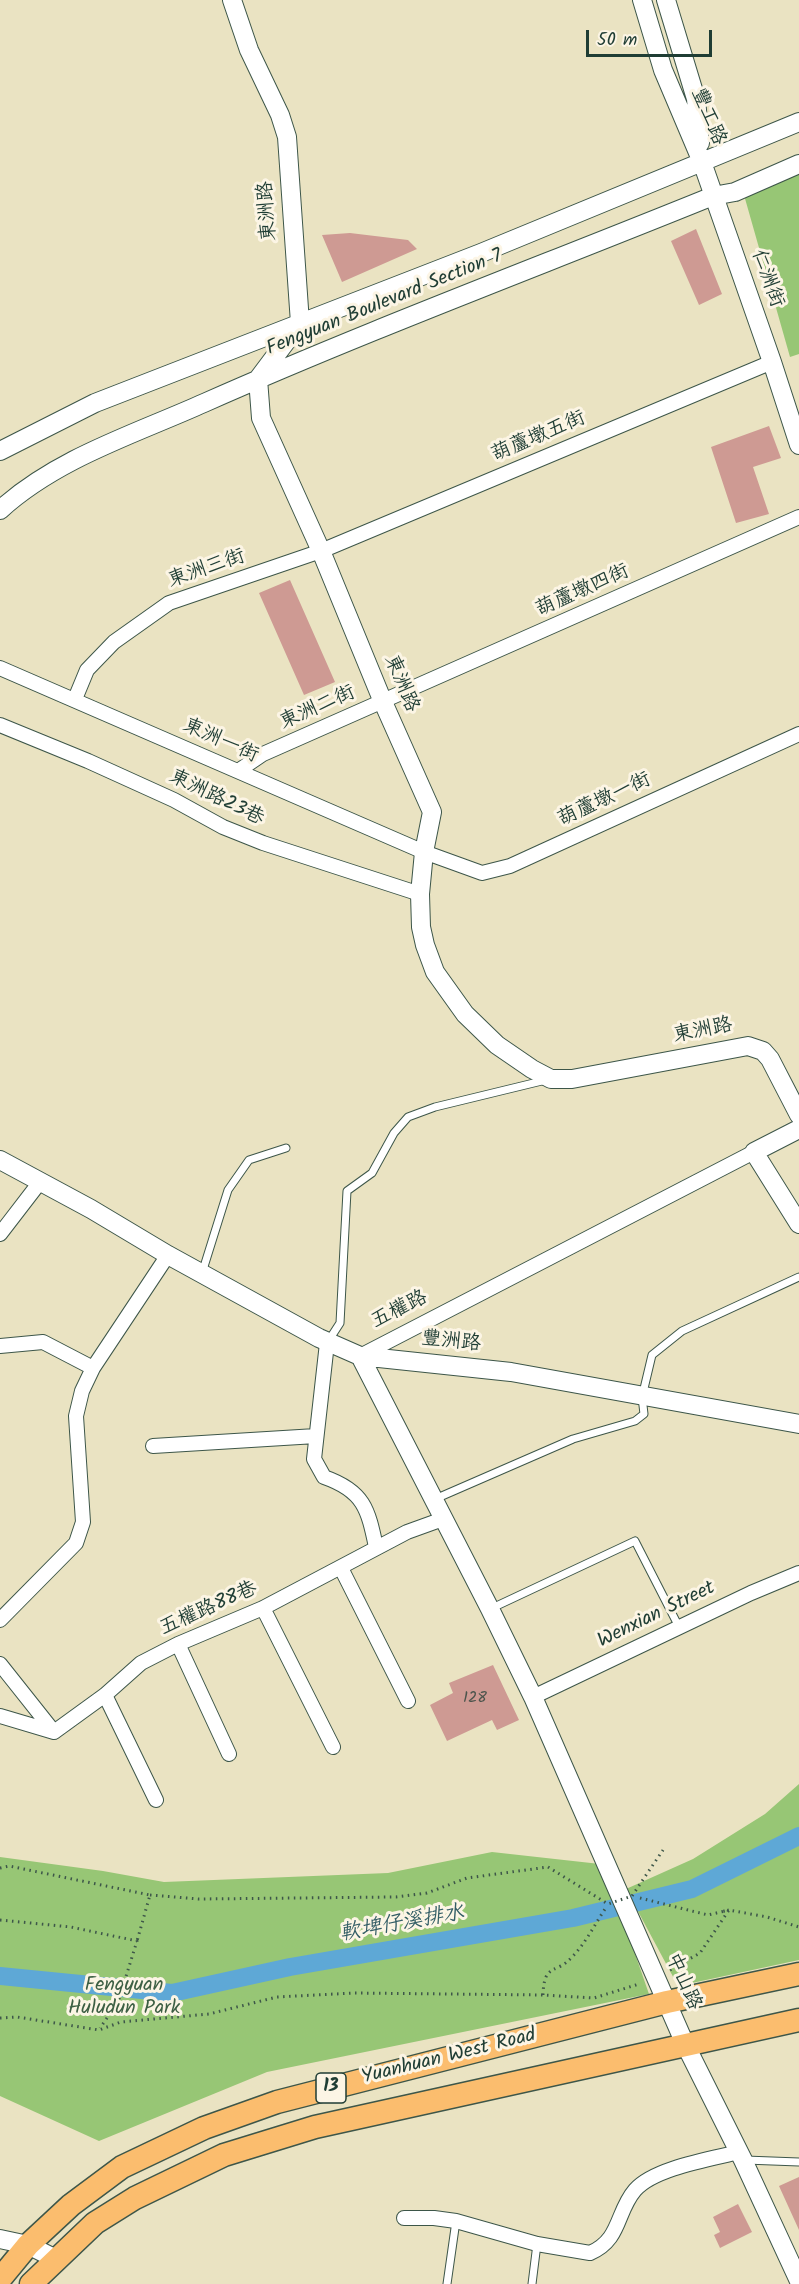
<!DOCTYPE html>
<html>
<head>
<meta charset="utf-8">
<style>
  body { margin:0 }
  #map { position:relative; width:799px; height:2284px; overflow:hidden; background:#eae3c2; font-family:Kalam,sans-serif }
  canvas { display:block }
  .scale { position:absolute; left:586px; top:30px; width:126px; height:27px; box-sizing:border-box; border:3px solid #1f3d34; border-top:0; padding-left:8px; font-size:18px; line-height:21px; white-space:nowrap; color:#1f3d34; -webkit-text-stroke:4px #fcf5e5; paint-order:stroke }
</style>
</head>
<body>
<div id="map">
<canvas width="799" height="2284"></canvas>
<div class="scale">50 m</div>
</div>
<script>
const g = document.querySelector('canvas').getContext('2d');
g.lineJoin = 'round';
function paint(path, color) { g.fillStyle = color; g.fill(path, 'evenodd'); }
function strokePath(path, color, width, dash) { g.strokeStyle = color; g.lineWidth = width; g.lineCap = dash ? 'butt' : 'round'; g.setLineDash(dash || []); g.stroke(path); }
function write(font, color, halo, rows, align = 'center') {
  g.font = font + ' Kalam,"LXGW WenKai TC",sans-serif'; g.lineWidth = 6; g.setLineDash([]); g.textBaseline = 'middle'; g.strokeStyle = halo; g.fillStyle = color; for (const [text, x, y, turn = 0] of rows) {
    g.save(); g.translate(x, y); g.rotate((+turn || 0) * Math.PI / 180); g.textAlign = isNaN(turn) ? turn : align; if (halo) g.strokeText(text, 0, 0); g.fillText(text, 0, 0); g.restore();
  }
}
paint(new Path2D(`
  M799 173V354L790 357 744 195Z
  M799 1784V1960L678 1986 626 1889 693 1859 765 1814Z
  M492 1852 600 1864 616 1899 649 1994 267 2072 99 2141 0 2096V1857L103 1871 164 1882 388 1873Z`), '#97c675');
strokePath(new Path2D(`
  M0 1976 172 1993 290 1967 573 1918 692 1889 799 1836`), '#5ea8d6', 18);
paint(new Path2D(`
  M696 229 722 294 699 305 671 241Z
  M350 233 408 240 417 249 342 282 322 235Z
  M769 426 781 458 753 467 769 514 736 523 711 447Z
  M290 580 335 682 304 695 259 593Z
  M493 1665 519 1720 497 1730 492 1720 447 1741 430 1705 453 1693 449 1683Z
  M799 2177V2230L779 2186Z
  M738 2204 752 2232 720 2248 714 2235 720 2232 713 2217Z`), '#ce9a93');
const service = new Path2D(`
  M202 1273 228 1190 249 1160 286 1148
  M329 1340 340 1323 347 1191 372 1173 394 1133 408 1117 435 1107 546 1080
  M435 1499 573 1439 635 1421 644 1414 642 1397 652 1355 682 1331 799 1277
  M490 1609 635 1541 679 1627
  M745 2160 799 2162
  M447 2284 456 2221
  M532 2284 537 2244`);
const minor = new Path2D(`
  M0 668 424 852 482 873 510 866 799 734
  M75 699 87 670 114 642 169 603 321 551 772 362
  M0 725 88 761 174 800 223 827 263 843 420 894
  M238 771 263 754 799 517
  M0 1234 40 1182
  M327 1343 314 1459 324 1477C364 1491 368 1509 376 1547
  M0 1346 43 1342 93 1368
  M360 1356 754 1152
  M153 1446 316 1436
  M341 1568 408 1701
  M263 1608 333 1747
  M0 1620 76 1543 83 1522 76 1416 82 1391 93 1368 168 1255
  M178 1644 229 1754
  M0 1664 54 1732
  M105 1695 156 1800
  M533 1697 751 1593 799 1573
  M0 1716 54 1732
  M54 1732 105 1695 141 1663 178 1644 263 1608 407 1532 443 1519
  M404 2218H434L456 2221 537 2244 590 2253C621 2240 616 2212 635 2190 654 2168 711 2159 739 2152`);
const tertiary = new Path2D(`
  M232 0 249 50 280 115 287 137 300 323 258 379 261 418 321 551 383 702 432 812 424 852 420 894 421 927 425 945 435 972 465 1014 497 1045 532 1069 551 1079H572L748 1046 763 1051 770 1059 799 1115
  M642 0 663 70 702 162 772 362 799 445
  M666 0 696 99 700 143
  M0 451 95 403 481 253 799 122
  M0 510C57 458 135 434 204 403 371 329 543 265 713 196L735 192 799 164
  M799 1129 754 1152 799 1224
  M0 1160 91 1209 168 1255 319 1338 360 1356 511 1372 799 1424
  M360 1356 490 1609 533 1697 685 2044 743 2160 799 2281
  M0 2239 28 2245 56 2259`);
const primary = new Path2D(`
  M0 2279 28 2245 71 2205 122 2167 204 2128 277 2102 667 2002 799 1974
  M31 2284 95 2223 135 2198 224 2155 315 2127 799 2020`);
strokePath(service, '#3d5649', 9);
strokePath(minor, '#3d5649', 16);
strokePath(tertiary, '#3d5649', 20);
strokePath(primary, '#3d5649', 25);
strokePath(new Path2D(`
  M0 1868 9 1866 150 1895 137 1941
  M150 1895 199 1899 396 1897 427 1893 467 1878 548 1867
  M640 1898 708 1915 729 1910 720 1912
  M0 1920 71 1927 137 1941 118 2002 100 2028
  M670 1970 700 1953 729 1910 767 1917 799 1927
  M543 1995C544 1962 556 1975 572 1957 586 1943 596 1922 607 1906
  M0 2018 17 2017 99 2030 121 2022 209 2014 277 1997 354 1993 543 1995 594 1998 639 1984`), '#3d5649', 3, [1.5, 4.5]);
strokePath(service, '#fff', 7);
strokePath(minor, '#fff', 14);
strokePath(tertiary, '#fff', 18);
strokePath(primary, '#fbbd6e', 22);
strokePath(new Path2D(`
  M548 1867 608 1904 632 1896 663 1850`), '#3d5649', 3, [1.5, 4.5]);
write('16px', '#4b544c', null, [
  ["128",475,1699]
]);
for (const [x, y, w] of [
  [331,2088,30]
]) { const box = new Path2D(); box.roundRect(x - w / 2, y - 15, w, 30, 4.5); g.fillStyle = '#fcf5e5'; g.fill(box); strokePath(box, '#1f3d34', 1.5); }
write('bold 18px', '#1f3d34', null, [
  ["13",331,2088]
]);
write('20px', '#1f3d34', '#fcf5e5', [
  ["豐工路",707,117,67],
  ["東洲路",269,211,-94],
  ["仁洲街",766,279,70],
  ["Fengyuan Boulevard Section 7",385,304,-22],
  ["葫蘆墩五街",539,438,-23],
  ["東洲三街",207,570,-19],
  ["葫蘆墩四街",583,592,-24],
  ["東洲路",400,684,67],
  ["東洲二街",318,709,-24],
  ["東洲一街",220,742,24],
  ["東洲路23巷",216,799,26],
  ["葫蘆墩一街",605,801,-25],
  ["東洲路",703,1032,-11],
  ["五權路",400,1311,-27],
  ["豐洲路",451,1343,6],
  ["五權路88巷",209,1610,-24],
  ["Wenxian Street",657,1616,-26],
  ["中山路",682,1982,66],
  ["Yuanhuan West Road",449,2058,-14]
]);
write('20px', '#3d5f44', '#fcf5e5', [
  ["Fengyuan",124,1987],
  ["Huludun Park",124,2010]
]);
write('italic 21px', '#325d65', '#fcf5e5', [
  ["軟埤仔溪排水",402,1925,-10]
]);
</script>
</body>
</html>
